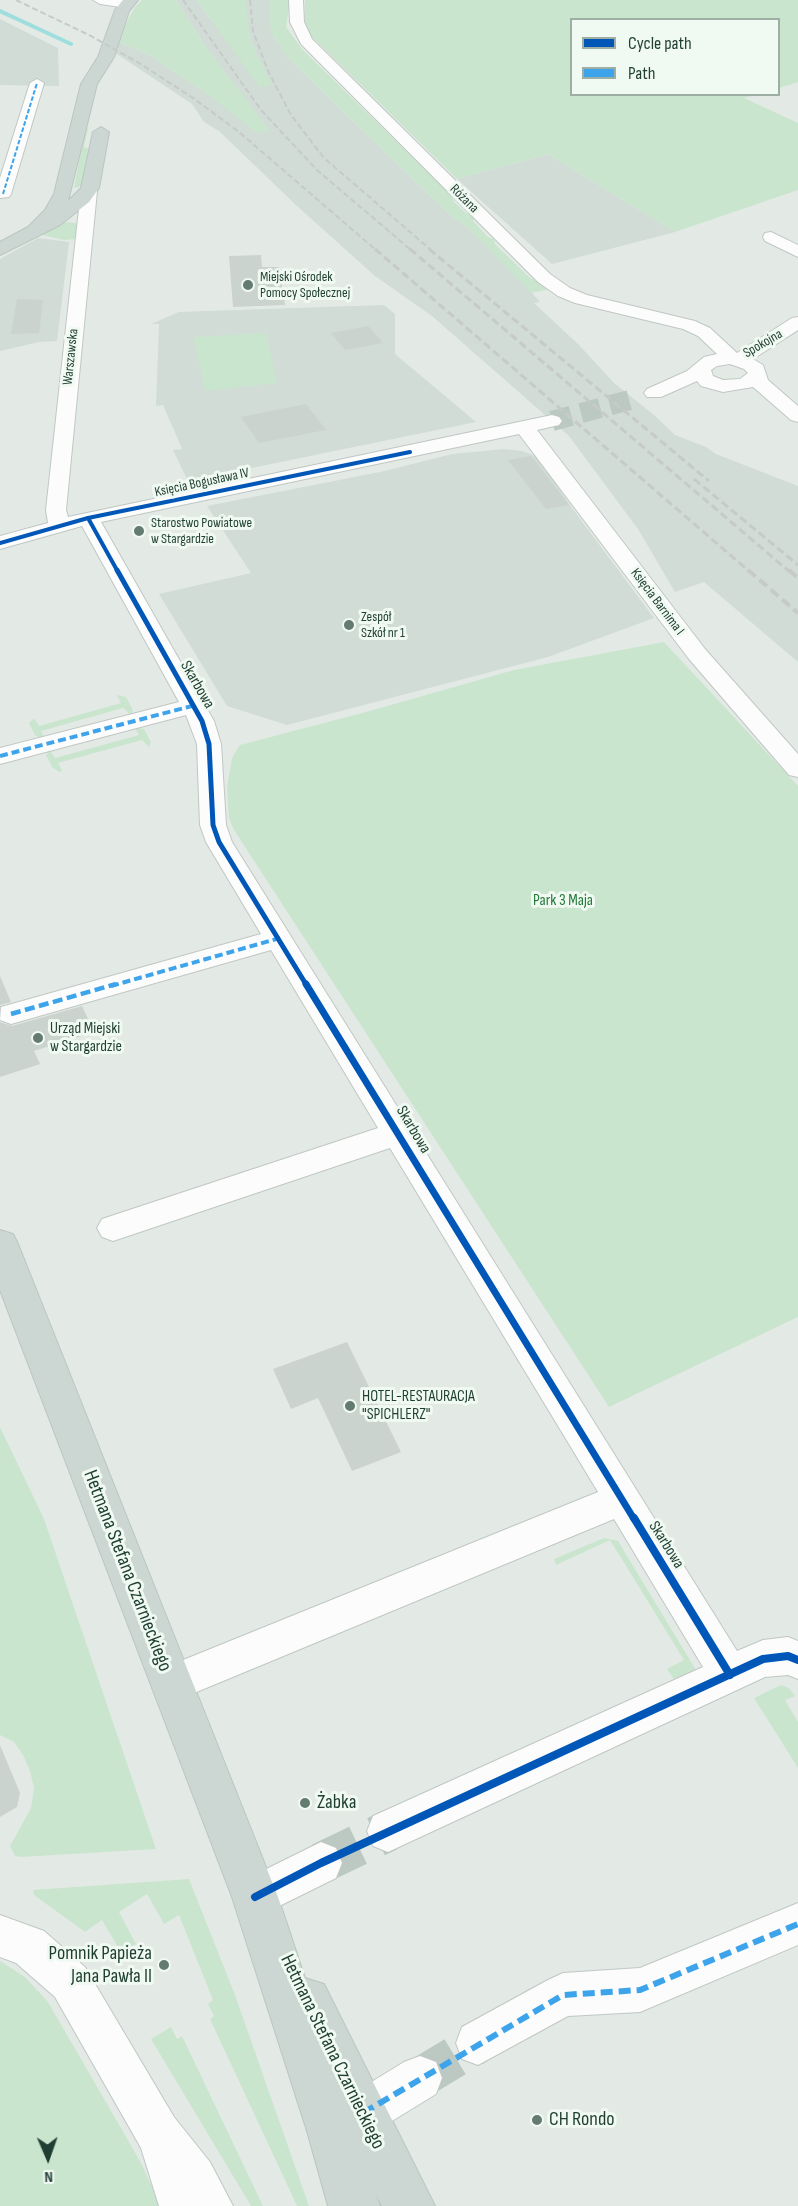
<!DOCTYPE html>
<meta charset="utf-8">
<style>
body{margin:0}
#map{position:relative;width:798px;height:2206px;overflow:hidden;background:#e3eae6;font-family:"Sofia Sans Condensed",sans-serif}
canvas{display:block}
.legend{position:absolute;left:570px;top:18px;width:210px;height:78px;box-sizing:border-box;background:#f1f9f3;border:2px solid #9dafa5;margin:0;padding:8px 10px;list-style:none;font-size:18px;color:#1e3f31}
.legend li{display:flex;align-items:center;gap:12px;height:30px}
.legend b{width:30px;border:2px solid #9dafa5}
.north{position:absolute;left:18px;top:2128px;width:60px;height:60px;-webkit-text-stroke:4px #f1f9f3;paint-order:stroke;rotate:178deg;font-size:16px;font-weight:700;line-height:24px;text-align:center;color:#1e3f31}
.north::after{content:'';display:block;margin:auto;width:21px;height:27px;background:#1e3f31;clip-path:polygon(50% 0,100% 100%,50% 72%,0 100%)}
</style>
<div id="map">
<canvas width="798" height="2206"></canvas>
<ul class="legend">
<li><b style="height:8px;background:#0057b8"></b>Cycle path</li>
<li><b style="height:8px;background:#3da4eb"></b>Path</li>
</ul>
<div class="north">N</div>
</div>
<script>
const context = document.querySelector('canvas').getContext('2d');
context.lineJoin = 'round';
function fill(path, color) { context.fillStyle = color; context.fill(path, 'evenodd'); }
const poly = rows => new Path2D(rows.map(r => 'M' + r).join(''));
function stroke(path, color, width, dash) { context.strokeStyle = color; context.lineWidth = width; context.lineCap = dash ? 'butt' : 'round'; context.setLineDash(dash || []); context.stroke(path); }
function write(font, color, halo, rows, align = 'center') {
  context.font = font + ' "Sofia Sans Condensed",sans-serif'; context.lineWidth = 6; context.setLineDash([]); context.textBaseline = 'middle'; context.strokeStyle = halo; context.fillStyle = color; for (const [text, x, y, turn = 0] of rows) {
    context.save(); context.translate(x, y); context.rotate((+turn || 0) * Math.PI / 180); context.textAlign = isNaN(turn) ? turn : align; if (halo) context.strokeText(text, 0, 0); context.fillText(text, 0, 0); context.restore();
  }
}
fill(poly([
 [176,0,197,0,208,16,271,85,250,40,246,8,246,0,269,0,273,36,287,57,448,213,467,227,514,272,540,302,534,303,579,345,614,383,654,415,675,435,706,447,716,454,798,486,798,662,704,582,675,592,638,529,569,436,432,316,375,276,297,206,219,131,204,122,192,104,114,52,119,49,116,46,119,45,118,42,148,54,203,91,269,131,206,48],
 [0,19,58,48,59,86,0,85],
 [548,154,675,232,552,264,457,179],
 [38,238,69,242,57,341,39,342,0,351,0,259],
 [384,305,395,314,395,354,476,422,188,481,173,450,182,449,177,437,163,405,156,406,159,324,151,324,179,312],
 [504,449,522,451,538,457,572,508,654,618,548,657,287,725,227,706,159,594,251,573,207,506,385,471,452,454]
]), '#d0dcd5');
fill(poly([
 [142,0,176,0,206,48,270,131,256,132,203,91,148,54,116,41,135,7],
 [197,0,246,0,250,40,272,85,259,87],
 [269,0,290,0,286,27,302,49,452,196,454,202,466,213,475,216,473,221,488,237,494,239,495,244,529,277,550,289,531,293,467,227,448,213,287,57,273,36,269,22],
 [305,0,798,0,798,82,779,88,778,20,572,20,572,94,756,95,744,98,798,123,798,190,675,232,548,154,457,179,305,30],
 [94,128,88,129,84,147,90,149,82,186,74,188,85,129],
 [64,222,76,223,79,226,77,239,64,240,38,234],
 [266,333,277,383,205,391,193,337],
 [664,642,798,786,798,1317,609,1407,234,830,229,818,227,787,232,758,240,745,366,712,514,670],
 [117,695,126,697,133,710,131,715,123,708,41,731,45,738,42,739,35,735,29,723,34,718,39,726,121,703],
 [134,727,144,729,151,742,149,747,142,740,58,763,62,771,59,772,52,767,46,755,50,750,55,758,139,735],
 [0,1427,44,1519,156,1849,21,1857,15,1856,10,1846,31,1808,34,1788,30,1771,23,1755,14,1742,0,1735],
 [604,1538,618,1541,699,1675,680,1682,673,1678,667,1669,684,1660,610,1540,556,1565,554,1559],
 [781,1685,789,1688,795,1696,785,1700,798,1722,798,1768,754,1698],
 [189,1879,235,1995,309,2206,297,2206,210,2019,214,2016,208,2004,213,2000,179,1915,164,1924,147,1894,119,1912,136,1944,121,1952,102,1920,85,1932,34,1895,33,1890],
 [0,1961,25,1977,48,2002,140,2161,161,2206,0,2206],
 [171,2027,177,2039,182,2036,263,2206,251,2206,151,2039]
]), '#cae5ce');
stroke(poly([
 [0,11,71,44]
]), '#9ededd', 4);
fill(poly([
 [261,255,262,267,279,267,285,305,233,307,229,256],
 [17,299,43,300,39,333,11,334],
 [368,326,383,343,345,350,331,333],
 [306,404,326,430,259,443,241,417],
 [531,456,543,471,569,505,546,509,508,460],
 [0,976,11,1002,0,1005],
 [82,1006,94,1032,34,1051,40,1064,0,1077,0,1022,12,1026],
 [347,1342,401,1452,352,1471,318,1398,291,1409,273,1369],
 [0,1745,20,1793,17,1807,0,1817]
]), '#cbd3cf');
stroke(poly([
 [552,421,633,399]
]), '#bcc8c2', 20, [20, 10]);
stroke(poly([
 [321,1863,388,1831],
 [420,2078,478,2043]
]), '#bcc8c2', 41, [41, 20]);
const minor = poly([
 [93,0,127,0,134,4,127,8,100,4,93,0],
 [289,0,303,0,304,22,312,39,550,274,570,288,587,295,695,321,710,328,737,353,792,318,798,317,798,330,753,359,763,365,768,380,798,406,798,422,791,420,753,387,723,392,701,386,697,381,661,397,647,397,644,393,647,389,687,371,704,357,717,354,698,336,683,329,575,303,558,296,538,282,301,44,290,22,289,0],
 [730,364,744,369,748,373,740,379,723,380,713,376,711,370,717,366,730,364],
 [37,79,44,83,11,194,9,197,0,198,0,178,30,83,37,79],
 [89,186,97,191,66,510,68,517,552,415,559,417,562,421,559,425,537,430,705,649,798,754,798,777,789,775,689,659,519,434,101,522,214,721,221,744,226,825,232,842,737,1651,763,1640,788,1637,798,1641,798,1679,788,1675,765,1677,388,1852,373,1846,367,1831,373,1816,703,1667,614,1519,170,1703,156,1697,151,1684,156,1671,598,1492,390,1148,113,1241,102,1237,97,1228,102,1219,378,1128,271,950,11,1024,0,1020,1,1007,261,934,206,842,200,825,197,744,186,715,0,764,0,748,179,702,82,526,0,549,0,536,48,523,46,510,81,191,89,186],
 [771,232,798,245,798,257,765,241,763,237,765,233,771,232],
 [321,1842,336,1848,342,1863,336,1878,255,1918,240,1912,234,1897,240,1882,321,1842],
 [798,1903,798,1945,640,2012,568,2016,478,2065,462,2059,456,2043,462,2027,548,1980,563,1973,640,1968,798,1903],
 [0,1915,44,1931,85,1967,174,2117,210,2162,233,2206,159,2206,141,2148,55,1997,16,1963,0,1957,0,1915],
 [420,2056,436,2062,442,2078,436,2094,379,2129,363,2136,347,2129,340,2113,347,2097,404,2062,420,2056]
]);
const major = poly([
 [123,0,138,0,129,11,114,57,97,84,68,201,81,188,93,132,101,127,109,132,99,188,89,202,60,225,0,255,0,242,28,227,45,210,54,194,81,84,98,57,115,10,123,0],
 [0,1230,13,1234,18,1244,278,1897,305,1978,324,1984,435,2206,382,2206,376,2195,380,2206,328,2206,307,2131,232,1897,0,1290,0,1230]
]);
stroke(minor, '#c0c7c3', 2);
stroke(major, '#bbc6c1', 2);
fill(minor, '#fbfcfb');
fill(major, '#ccd6d2');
stroke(poly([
 [16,0,91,36,139,63,193,98,239,132,376,250],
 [183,0,261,110,318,171,411,250],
 [250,0,253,31,268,71,291,115,324,158,431,250]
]), '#c6cbc9', 2, [6, 3]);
stroke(poly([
 [375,249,750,572],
 [410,249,790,572],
 [429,249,709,481],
 [694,479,798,565]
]), '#c6cbc9', 3, [8, 4]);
stroke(poly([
 [748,570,798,613],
 [789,570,798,578]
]), '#c6cbc9', 4, [10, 5]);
stroke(poly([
 [3,194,37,83]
]), '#3da4eb', 2, [4.5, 2]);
stroke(poly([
 [0,756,192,706],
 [111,986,280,938]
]), '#3da4eb', 4, [8, 4]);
stroke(poly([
 [11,1014,116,984]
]), '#3da4eb', 4.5, [10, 4.5]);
stroke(poly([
 [363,2113,563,1995,640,1990,798,1924]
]), '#3da4eb', 6, [12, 6]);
stroke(poly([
 [88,518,118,572],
 [0,543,88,518,410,452]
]), '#0057b8', 4);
stroke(poly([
 [117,570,202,721,209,744,213,825,219,842,307,986]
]), '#0057b8', 5);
stroke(poly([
 [306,984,634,1519]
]), '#0057b8', 7);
stroke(poly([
 [634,1518,730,1675],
 [255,1897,321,1863,763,1659,788,1656,798,1660]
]), '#0057b8', 8);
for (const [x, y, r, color] of [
 [248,285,6,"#637b70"],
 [139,531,6,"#637b70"],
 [349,625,6,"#637b70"],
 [38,1038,6,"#637b70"],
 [350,1406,6,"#637b70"],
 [305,1803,6,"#637b70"],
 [164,1965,6,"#637b70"],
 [537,2120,6,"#637b70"]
]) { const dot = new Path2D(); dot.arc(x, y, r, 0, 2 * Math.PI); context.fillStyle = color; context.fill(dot); stroke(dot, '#f1f9f3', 2); }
write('14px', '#1e3f31', '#f1f9f3', [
 ["Różana",464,199,45],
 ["Spokojna",763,344,-30],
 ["Warszawska",71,357,-84],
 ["Księcia Bogusława IV",202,483,-12],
 ["Księcia Barnima I",657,602,53]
]);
write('14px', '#1e3f31', '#f1f9f3', [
 ["Miejski Ośrodek",260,277],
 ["Pomocy Społecznej",260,293],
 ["Starostwo Powiatowe",151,523],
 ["w Stargardzie",151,539],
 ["Zespół",361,617],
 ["Szkół nr 1",361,633]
], 'left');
write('16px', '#1e3f31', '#f1f9f3', [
 ["Skarbowa",197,685,60],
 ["Skarbowa",413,1130,59],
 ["Skarbowa",666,1545,58]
]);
write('16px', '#237b38', '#f1f9f3', [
 ["Park 3 Maja",563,901]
]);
write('16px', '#1e3f31', '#f1f9f3', [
 ["Urząd Miejski",50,1029],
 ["w Stargardzie",50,1047],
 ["HOTEL-RESTAURACJA",362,1397],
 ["\"SPICHLERZ\"",362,1415]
], 'left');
write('20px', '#1e3f31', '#f1f9f3', [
 ["Hetmana Stefana Czarnieckiego",127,1571,69],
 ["Hetmana Stefana Czarnieckiego",332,2052,64]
]);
write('20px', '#1e3f31', '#f1f9f3', [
 ["Żabka",317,1803],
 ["Pomnik Papieża",152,1954,"right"],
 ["Jana Pawła II",152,1977,"right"],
 ["CH Rondo",549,2120]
], 'left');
</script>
